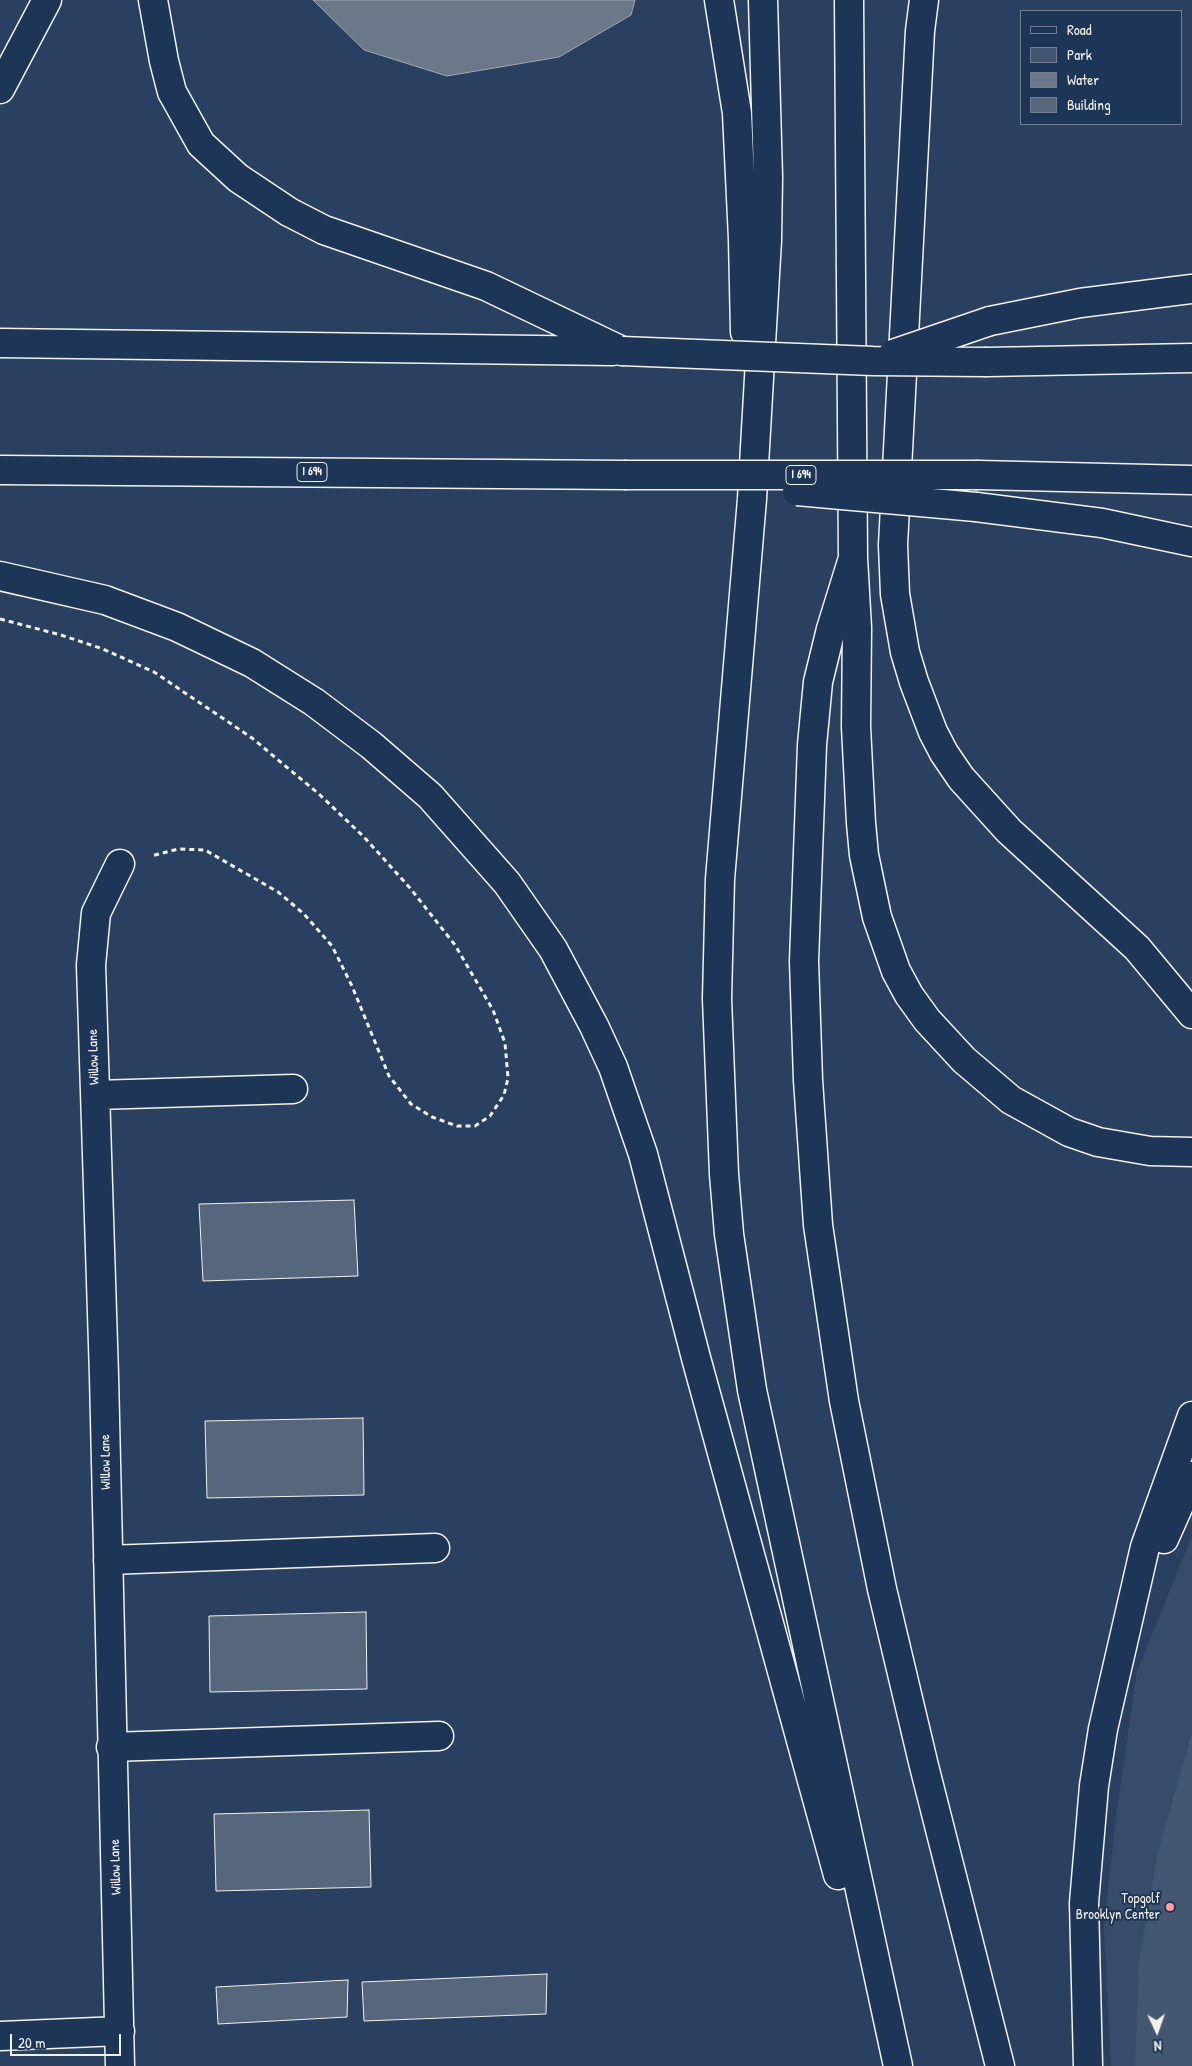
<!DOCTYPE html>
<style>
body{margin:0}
#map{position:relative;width:1192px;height:2066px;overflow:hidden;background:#2a4060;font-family:"Patrick Hand",sans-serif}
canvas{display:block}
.legend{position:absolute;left:1020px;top:10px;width:162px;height:115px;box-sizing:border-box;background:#1d3557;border:1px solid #738091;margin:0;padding:6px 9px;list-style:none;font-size:15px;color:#f4f1e8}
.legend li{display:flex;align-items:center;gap:10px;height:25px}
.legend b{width:25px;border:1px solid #738091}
.north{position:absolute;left:1132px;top:2006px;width:50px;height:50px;-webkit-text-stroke:4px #1d3557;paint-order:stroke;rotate:177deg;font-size:14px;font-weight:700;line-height:20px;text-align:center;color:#f4f1e8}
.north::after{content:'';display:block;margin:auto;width:18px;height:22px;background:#f4f1e8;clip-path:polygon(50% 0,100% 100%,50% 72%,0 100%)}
.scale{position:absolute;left:10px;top:2034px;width:111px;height:22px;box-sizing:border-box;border:2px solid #f4f1e8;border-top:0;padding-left:6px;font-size:15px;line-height:18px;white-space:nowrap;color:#f4f1e8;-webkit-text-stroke:4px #1d3557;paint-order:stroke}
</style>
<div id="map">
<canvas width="1192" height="2066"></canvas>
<ul class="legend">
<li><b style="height:6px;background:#1d3557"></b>Road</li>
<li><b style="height:14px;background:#445771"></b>Park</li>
<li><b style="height:14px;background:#6a788a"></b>Water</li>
<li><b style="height:14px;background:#56677d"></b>Building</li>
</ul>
<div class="north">N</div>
<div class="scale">20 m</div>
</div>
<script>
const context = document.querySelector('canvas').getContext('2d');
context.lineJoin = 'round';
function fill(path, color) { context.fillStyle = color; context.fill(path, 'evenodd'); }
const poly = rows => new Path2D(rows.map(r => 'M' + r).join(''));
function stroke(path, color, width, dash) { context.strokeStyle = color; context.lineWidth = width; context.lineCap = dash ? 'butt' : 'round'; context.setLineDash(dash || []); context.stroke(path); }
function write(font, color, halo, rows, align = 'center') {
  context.font = font + ' "Patrick Hand",sans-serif'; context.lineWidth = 4; context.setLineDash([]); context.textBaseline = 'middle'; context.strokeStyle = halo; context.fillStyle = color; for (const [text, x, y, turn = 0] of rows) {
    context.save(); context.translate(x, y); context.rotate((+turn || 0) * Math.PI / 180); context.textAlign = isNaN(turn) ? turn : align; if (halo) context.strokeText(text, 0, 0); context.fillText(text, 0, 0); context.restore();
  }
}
fill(poly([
 [1192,1536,1192,2066,1111,2066,1104,1927,1116,1817,1137,1672]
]), '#374c69');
fill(poly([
 [1192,1733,1192,2066,1135,2066,1139,1961,1158,1852]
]), '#445771');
const water = poly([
 [313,0,635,0,631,15,559,57,447,76,364,50,313,0]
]);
fill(water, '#6a788a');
stroke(water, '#a1a8b0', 1);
const building = poly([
 [354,1200,358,1276,203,1281,199,1204,354,1200],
 [363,1418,364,1495,207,1498,205,1421,363,1418],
 [366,1612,367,1689,210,1692,209,1616,366,1612],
 [369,1810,371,1887,216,1891,214,1814,369,1810],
 [547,1974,546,2014,364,2021,362,1982,547,1974],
 [348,1980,347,2017,218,2024,216,1987,348,1980]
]);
fill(building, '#56677d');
stroke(building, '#f4f1e8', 1);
const minor = poly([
 [120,864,96,913,91,965,104,1376,120,2066],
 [96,1095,293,1089],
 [108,1560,435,1548],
 [111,1747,439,1736],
 [0,2036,120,2031]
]);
const highway = poly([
 [153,0,164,61,172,92,201,144,238,178,289,212,324,230,486,286,622,351],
 [719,0,737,113,743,239,745,332],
 [763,0,768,177,767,240,752,499,720,879,717,999,724,1174,729,1234,752,1390,898,2066],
 [849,0,853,558,857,628,856,727,861,823,864,855,877,917,896,971,909,995,927,1020,964,1060,1011,1100,1069,1132,1098,1142,1150,1151,1192,1152],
 [924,0,920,31,893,545,895,594,905,652,914,682,933,732,944,753,961,778,1009,831,1137,948,1192,1014],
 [0,89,47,0],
 [990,321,1080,303,1192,289],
 [0,343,613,351],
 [987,362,1192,358],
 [0,470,624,475],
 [978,475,1192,480],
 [976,507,1102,523,1192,542],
 [853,558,831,629,818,682,812,745,804,961,808,1080,818,1225,844,1401,882,1589,924,1766,1000,2066],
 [0,576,105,600,177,627,252,663,314,702,371,745,430,796,507,883,553,949,594,1026,613,1067,643,1154,696,1358,838,1875],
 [1164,1539,1192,1476],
 [1088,2066,1084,1903,1094,1786,1103,1729,1145,1547,1192,1416]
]);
stroke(minor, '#f4f1e8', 31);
stroke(highway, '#f4f1e8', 31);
stroke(poly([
 [0,619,61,635,103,649,154,672,252,738,320,795,364,837,410,888,455,945,493,1010,505,1043,508,1078,504,1095,490,1116,475,1126,457,1126,432,1117,411,1104,389,1076,352,986,332,946,304,914,278,892,205,850,178,849,151,856]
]), '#f4f1e8', 3, [5, 4]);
stroke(minor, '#1d3557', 28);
stroke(highway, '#1d3557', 28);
const highwayBridge = poly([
 [622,351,873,361,987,362],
 [893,354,990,321],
 [624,475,978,475],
 [797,491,976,507]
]);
stroke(highwayBridge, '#f4f1e8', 31, []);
stroke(highwayBridge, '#1d3557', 28);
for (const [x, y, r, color] of [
 [1170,1907,5,"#ff9aa2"]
]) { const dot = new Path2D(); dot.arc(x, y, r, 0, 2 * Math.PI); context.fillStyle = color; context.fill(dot); stroke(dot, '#1d3557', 2); }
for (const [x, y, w] of [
 [312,472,30],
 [801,475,30]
]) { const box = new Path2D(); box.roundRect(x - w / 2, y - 9.5, w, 19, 4); context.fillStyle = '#1d3557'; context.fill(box); stroke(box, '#f4f1e8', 1); }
write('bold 12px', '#f4f1e8', null, [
 ["I 694",312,472],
 ["I 694",801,475]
]);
write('14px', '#f4f1e8', '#1d3557', [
 ["Willow Lane",94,1057,-92],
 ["Willow Lane",106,1462,-91],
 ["Willow Lane",116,1867,-92]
]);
write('14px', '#f4f1e8', '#1d3557', [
 ["Topgolf",1160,1899],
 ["Brooklyn Center",1160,1915]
], 'right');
</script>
